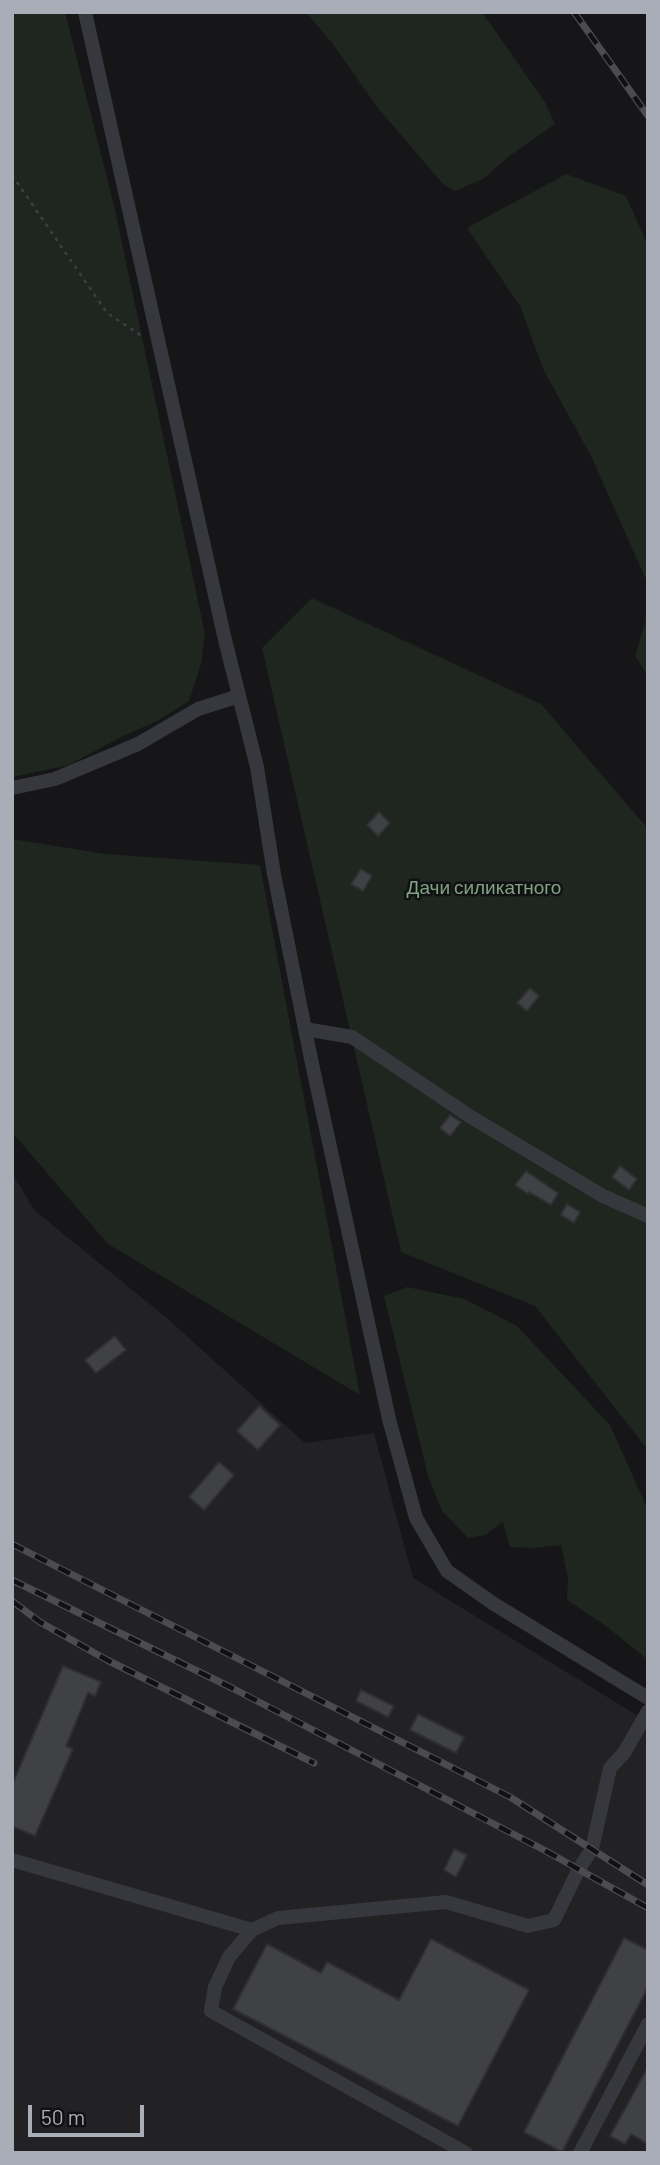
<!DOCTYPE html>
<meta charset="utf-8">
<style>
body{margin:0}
#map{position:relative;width:660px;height:2165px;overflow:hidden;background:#161618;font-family:Barlow,sans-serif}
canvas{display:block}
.frame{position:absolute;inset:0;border:14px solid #a8adb8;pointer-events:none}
.scale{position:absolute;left:28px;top:2105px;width:116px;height:32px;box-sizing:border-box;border:4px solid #a8adb8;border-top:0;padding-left:9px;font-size:21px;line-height:24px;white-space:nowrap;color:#a8adb8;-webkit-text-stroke:5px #111113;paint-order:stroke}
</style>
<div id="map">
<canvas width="660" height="2165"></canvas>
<div class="frame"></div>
<div class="scale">50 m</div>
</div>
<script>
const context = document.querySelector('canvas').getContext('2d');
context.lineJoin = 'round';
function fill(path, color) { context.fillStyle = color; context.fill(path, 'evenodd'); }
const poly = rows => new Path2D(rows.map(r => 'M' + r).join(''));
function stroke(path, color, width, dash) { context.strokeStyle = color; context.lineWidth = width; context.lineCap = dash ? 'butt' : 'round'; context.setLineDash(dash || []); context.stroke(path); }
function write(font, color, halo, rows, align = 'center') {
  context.font = font + ' Barlow,sans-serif'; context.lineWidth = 5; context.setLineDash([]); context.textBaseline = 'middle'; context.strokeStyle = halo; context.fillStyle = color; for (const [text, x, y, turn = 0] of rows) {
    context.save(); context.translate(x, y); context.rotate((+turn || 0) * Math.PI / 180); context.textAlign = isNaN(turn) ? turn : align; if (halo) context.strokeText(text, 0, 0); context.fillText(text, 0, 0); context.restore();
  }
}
fill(poly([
 [12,1172,34,1210,168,1319,305,1443,374,1433,413,1578,648,1722,648,2153,12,2153]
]), '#222225');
fill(poly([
 [12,12,65,12,115,210,205,634,201,664,189,701,159,720,121,737,69,765,12,777],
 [306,12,482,12,545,102,555,124,508,157,483,179,455,191,443,184,378,108,332,43],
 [566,174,626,196,648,246,648,676,635,656,645,623,648,584,591,456,544,371,520,306,467,228],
 [312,598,541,704,648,829,648,1450,535,1306,401,1252,262,648],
 [12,839,105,854,260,865,360,1395,108,1244,12,1132],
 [407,1287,464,1299,517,1326,610,1425,648,1510,648,1660,606,1626,567,1600,568,1578,561,1545,533,1548,510,1547,503,1522,485,1535,468,1538,442,1511,428,1476,384,1296]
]), '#1e261f');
const building = poly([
 [379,812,390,823,378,836,367,825,379,812],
 [361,869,372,876,363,891,351,884,361,869],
 [530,988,539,996,527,1011,517,1003,530,988],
 [450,1115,461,1122,450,1136,440,1128,450,1115],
 [620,1166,637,1179,629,1190,612,1177,620,1166],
 [526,1171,558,1193,551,1205,529,1192,528,1194,515,1185,526,1171],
 [567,1204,580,1212,574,1223,561,1215,567,1204],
 [115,1336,126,1350,96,1373,85,1360,115,1336],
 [259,1406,280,1425,258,1450,237,1431,259,1406],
 [219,1462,234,1475,204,1510,189,1497,219,1462],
 [63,1666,101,1682,95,1696,88,1693,66,1746,73,1749,35,1836,12,1826,12,1785,63,1666],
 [361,1690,394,1706,388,1717,356,1701,361,1690],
 [418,1714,464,1737,456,1753,410,1730,418,1714],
 [454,1849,467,1855,456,1877,444,1870,454,1849],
 [624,1938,648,1950,648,1987,562,2152,524,2132,624,1938],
 [431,1939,529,1990,458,2126,233,2009,267,1944,321,1973,327,1962,399,2000,431,1939],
 [648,2067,648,2144,631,2134,625,2144,610,2136,648,2067]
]);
fill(building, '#404145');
stroke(building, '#303034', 2);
stroke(poly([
 [12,175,107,313,142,336]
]), '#3d3f44', 2.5, [3.5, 5]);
stroke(poly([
 [85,12,225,640,257,767,274,874,311,1059,389,1419,416,1518,447,1571,494,1604,648,1698],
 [12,788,55,779,138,744,198,709,239,696],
 [305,1029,352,1037,471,1117,603,1196,648,1216],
 [12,1860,252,1930],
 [466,2153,211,2011,215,1987,229,1957,252,1930,278,1918,446,1902,528,1926,554,1920,579,1869,592,1849,610,1768,624,1753,648,1711],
 [580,2153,648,2024]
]), '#37383d', 14);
const rail = poly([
 [574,12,648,116],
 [12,1544,510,1797,648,1885],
 [12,1580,234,1689,544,1850,648,1908],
 [12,1601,40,1622,107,1660,314,1763]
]);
stroke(rail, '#4a4c52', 7);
stroke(rail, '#111113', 4.5, [13]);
write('19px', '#7fa381', '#111113', [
 ["Дачи силикатного",484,888]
]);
</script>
